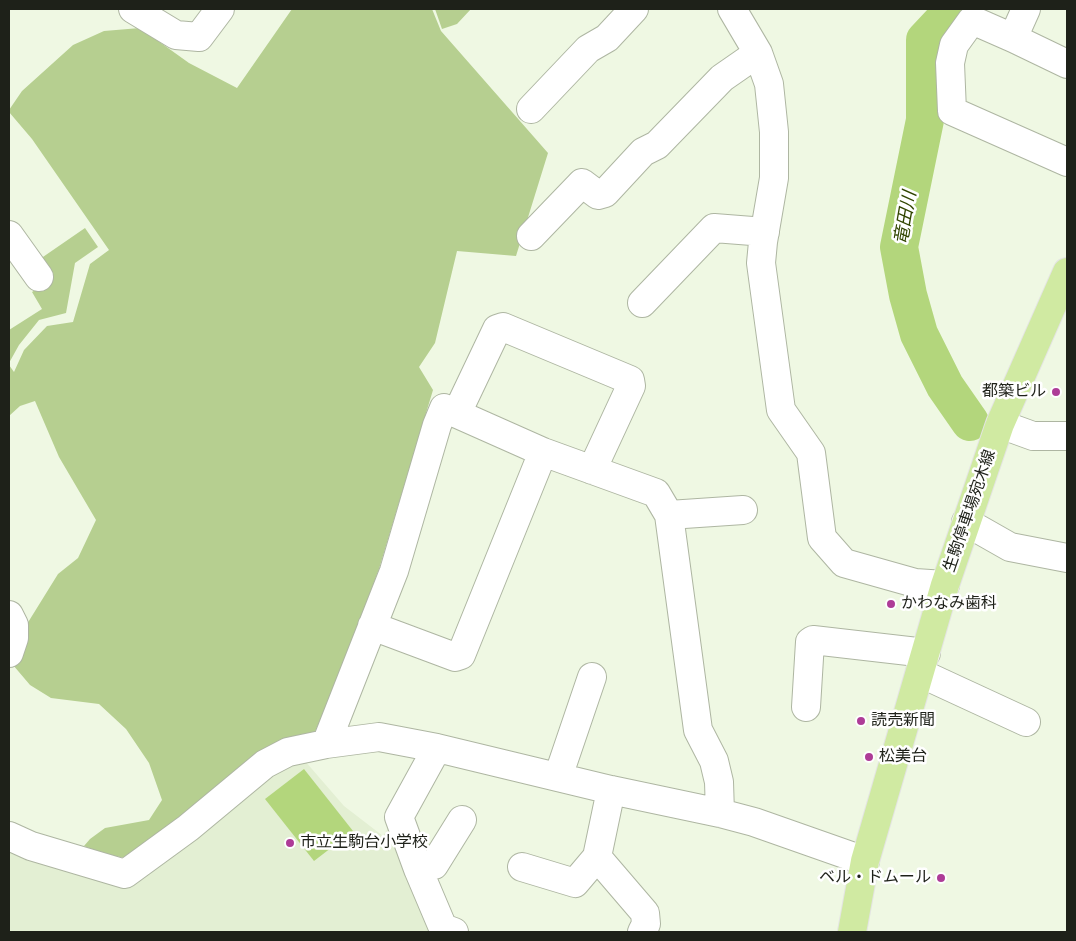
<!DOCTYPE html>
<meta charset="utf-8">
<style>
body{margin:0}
#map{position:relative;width:1076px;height:941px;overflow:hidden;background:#eff8e3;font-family:Arial,sans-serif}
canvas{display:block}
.frame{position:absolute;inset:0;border:10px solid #1e2119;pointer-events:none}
</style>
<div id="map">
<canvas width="1076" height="941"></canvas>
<div class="frame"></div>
</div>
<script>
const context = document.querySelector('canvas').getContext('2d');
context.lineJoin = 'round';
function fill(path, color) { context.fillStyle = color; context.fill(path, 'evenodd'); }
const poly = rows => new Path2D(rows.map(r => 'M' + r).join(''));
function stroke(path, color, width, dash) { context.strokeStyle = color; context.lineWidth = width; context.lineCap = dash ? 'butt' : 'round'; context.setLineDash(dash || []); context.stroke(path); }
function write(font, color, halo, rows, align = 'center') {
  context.font = font + ' Arial,"Noto Sans JP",sans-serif'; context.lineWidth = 5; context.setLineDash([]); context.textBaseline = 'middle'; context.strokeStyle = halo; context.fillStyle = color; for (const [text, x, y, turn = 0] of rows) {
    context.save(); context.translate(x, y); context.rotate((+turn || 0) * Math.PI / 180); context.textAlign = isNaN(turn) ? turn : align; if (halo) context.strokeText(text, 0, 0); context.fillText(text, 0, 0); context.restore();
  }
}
fill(poly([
 [305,761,344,806,383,836,392,822,434,932,9,932,9,851,117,880,280,768]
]), '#e3efd3');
fill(poly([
 [292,9,432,9,441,31,548,153,516,256,457,251,435,343,419,367,433,390,379,569,329,701,312,738,126,858,103,854,84,846,90,839,105,828,149,820,162,800,149,763,126,729,99,704,51,698,30,685,13,665,27,624,58,574,78,558,96,520,59,457,35,401,20,406,9,416,9,365,14,372,24,350,47,326,73,322,90,264,109,250,32,139,9,112,9,110,22,91,73,45,104,31,140,28,189,63,237,88],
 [435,9,471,9,457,24,442,29],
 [85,228,98,247,75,263,66,313,39,320,19,345,9,363,9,330,42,309,32,292,53,278,40,259]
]), '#b6cf90');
fill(poly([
 [304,769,353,831,314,861,265,799]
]), '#b3d67c');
stroke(poly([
 [954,9,925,40,925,120,899,247,908,295,919,334,945,386,970,422]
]), '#b3d67c', 38);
const minor = poly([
 [133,9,176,35,199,37,220,9],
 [732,9,758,53,769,84,774,132,774,178,763,242,761,263,781,410,811,453,822,538,844,563,915,583,945,585],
 [1013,38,1026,9],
 [1067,64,1013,38,972,20,954,45,950,63,952,111,1067,162],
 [531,109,588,49,607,38,634,9],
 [9,235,39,277],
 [531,236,582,183,598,195,605,193,643,152,657,145,722,78,758,53],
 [642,303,714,228,765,232],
 [457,413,497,329,503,327,630,380,631,386,592,470],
 [1000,424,1033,436,1067,436],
 [669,515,743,510],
 [966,522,1010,547,1067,558],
 [9,615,14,625,14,638,9,653],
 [372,626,455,657,461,655,543,452],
 [920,673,1026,722],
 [806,707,810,642,813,640,926,653],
 [326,744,394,571,437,425,444,408,543,452,656,493,669,515,698,730,714,761,719,782,720,813],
 [437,748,399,817,418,869,443,928,454,932],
 [558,777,592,677],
 [611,790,597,857,645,913,646,924,642,932],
 [9,836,31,846,125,874,188,828,265,764,288,752,326,744,379,737,437,748,611,790,720,813,754,822,865,861],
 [522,867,575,883,597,857],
 [418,869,434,865,462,820]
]);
const major = poly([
 [852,932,865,861,945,585,1000,424,1067,272]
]);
stroke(minor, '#aeb6a2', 30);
stroke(major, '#e4e4e3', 30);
stroke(minor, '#fff', 28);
stroke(major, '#d0eaa2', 28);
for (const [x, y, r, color] of [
 [1056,392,5,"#ae3c97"],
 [891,604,5,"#ae3c97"],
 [861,721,5,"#ae3c97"],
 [869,757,5,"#ae3c97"],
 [290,843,5,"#ae3c97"],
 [941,878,5,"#ae3c97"]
]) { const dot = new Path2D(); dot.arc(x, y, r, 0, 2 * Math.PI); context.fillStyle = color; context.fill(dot); stroke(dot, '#fff', 2); }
write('16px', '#1e2119', '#fff', [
 ["都築ビル",1046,392,"right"],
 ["かわなみ歯科",901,604],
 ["読売新聞",871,721],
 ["松美台",879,757],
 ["市立生駒台小学校",300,843],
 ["ベル・ドムール",931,878,"right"]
], 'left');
write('16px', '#1e2119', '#fff', [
 ["生駒停車場宛木線",970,511,-71]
]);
write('italic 18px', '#314501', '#fff', [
 ["竜田川",906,218,-80]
]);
</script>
